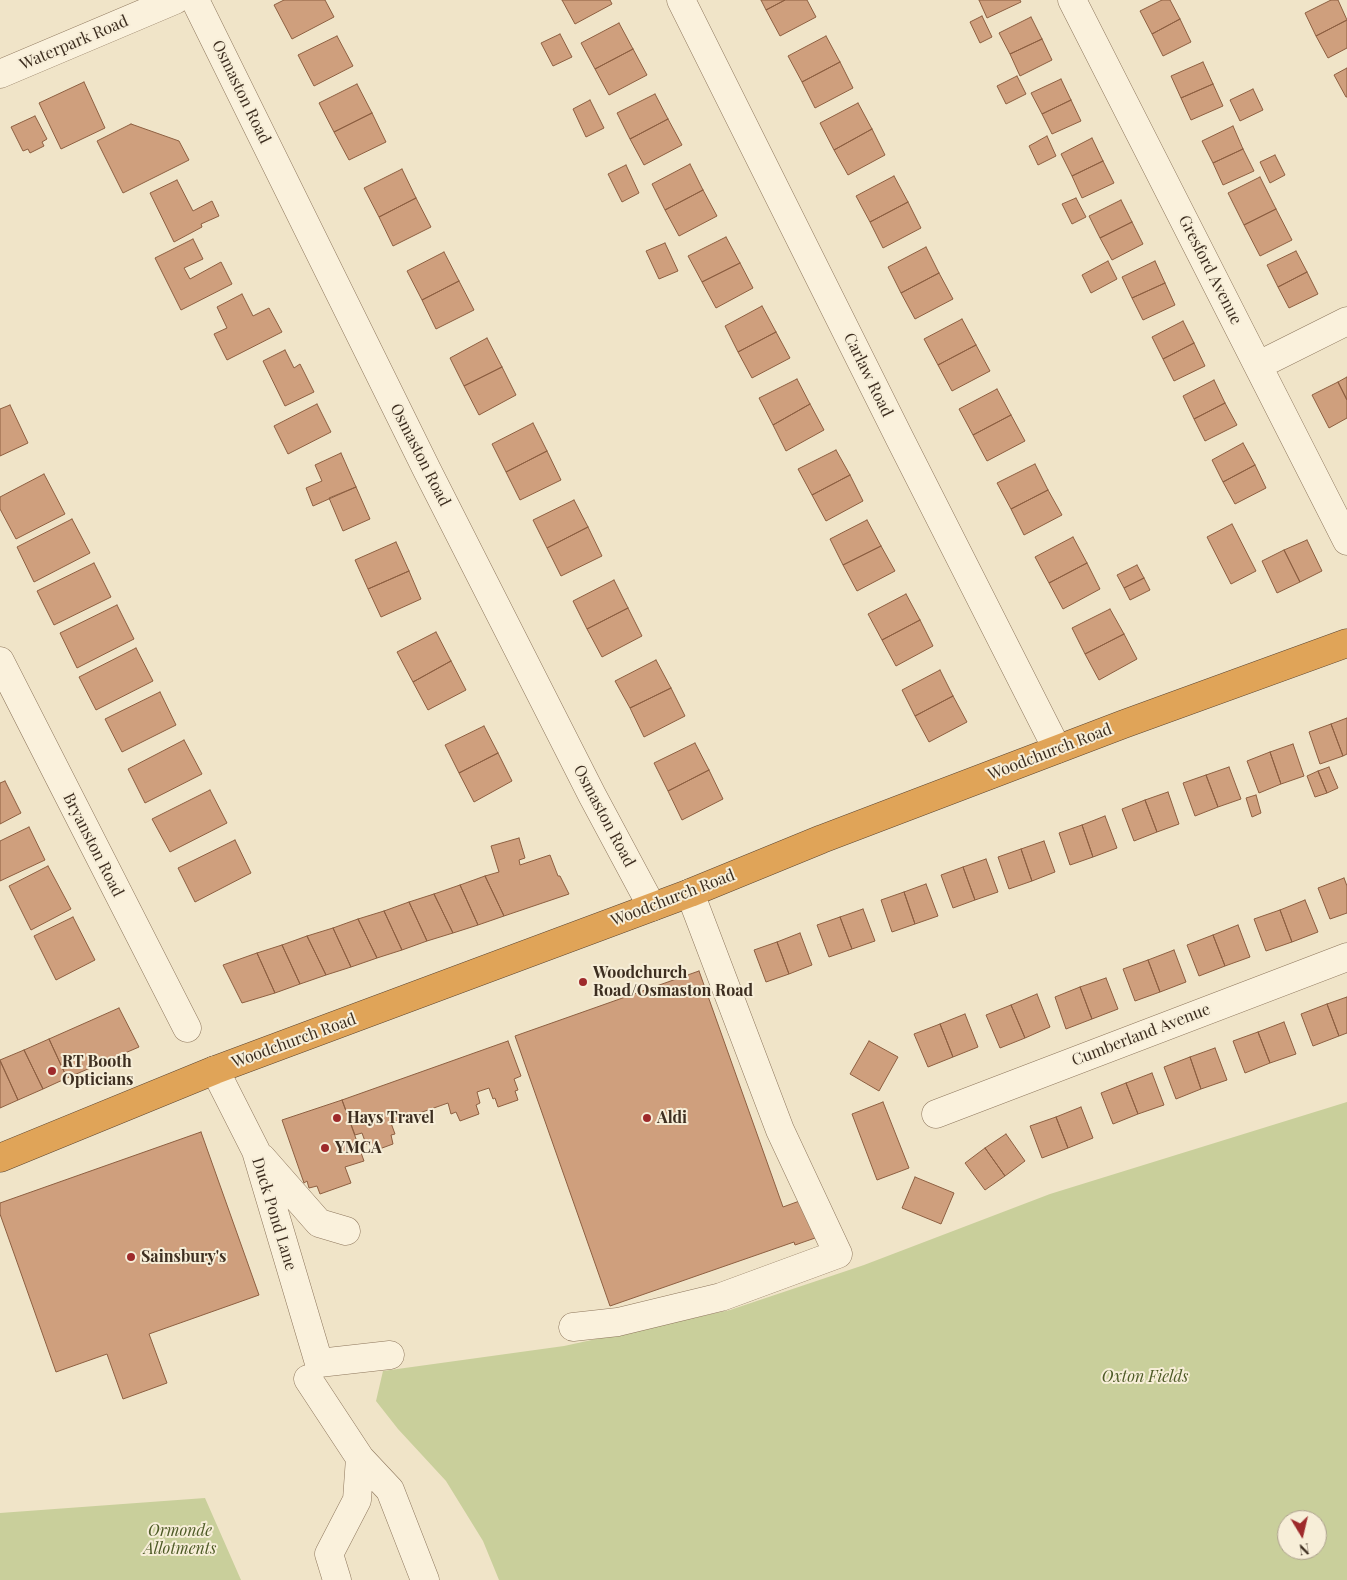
<!DOCTYPE html>
<style>
body{margin:0}
#map{position:relative;width:1347px;height:1580px;overflow:hidden;background:#f0e4c8;font-family:"Playfair Display",serif}
canvas{display:block}
.north{position:absolute;left:1277px;top:1510px;width:50px;height:50px;box-sizing:border-box;background:#f7eed8;border:1px solid #ada18e;border-radius:50%;rotate:171deg;font-size:14px;font-weight:700;line-height:20px;text-align:center;color:#3d2e20}
.north::after{content:'';display:block;margin:auto;width:18px;height:22px;background:#9e2a2b;clip-path:polygon(50% 0,100% 100%,50% 72%,0 100%)}
</style>
<div id="map">
<canvas width="1347" height="1580"></canvas>
<div class="north">N</div>
</div>
<script>
const context = document.querySelector('canvas').getContext('2d');
context.lineJoin = 'round';
function fill(path, color) { context.fillStyle = color; context.fill(path, 'evenodd'); }
const poly = rows => new Path2D(rows.map(r => 'M' + r).join(''));
function stroke(path, color, width, dash) { context.strokeStyle = color; context.lineWidth = width; context.lineCap = dash ? 'butt' : 'round'; context.setLineDash(dash || []); context.stroke(path); }
function write(font, color, halo, rows, align = 'center') {
  context.font = font + ' "Playfair Display",serif'; context.lineWidth = 4; context.setLineDash([]); context.textBaseline = 'middle'; context.strokeStyle = halo; context.fillStyle = color; for (const [text, x, y, turn = 0] of rows) {
    context.save(); context.translate(x, y); context.rotate((+turn || 0) * Math.PI / 180); context.textAlign = isNaN(turn) ? turn : align; if (halo) context.strokeText(text, 0, 0); context.fillText(text, 0, 0); context.restore();
  }
}
fill(poly([
 [1347,1102,1347,1580,499,1580,483,1541,446,1481,398,1429,376,1401,383,1371,564,1346,730,1310,864,1265,1050,1194],
 [1287,1520,1317,1520,1317,1550,1287,1550],
 [205,1498,241,1580,0,1580,0,1513]
]), '#c9cf9b');
const building = poly([
 [284,0,325,0,334,17,292,39,274,5,284,0],
 [562,0,610,0,612,4,575,24,562,0],
 [761,0,785,0,766,10,761,0],
 [785,0,807,0,816,17,780,36,766,10,785,0],
 [979,0,1020,0,1021,2,987,18,979,0],
 [1162,0,1170,0,1180,19,1152,34,1140,11,1162,0],
 [1331,0,1338,0,1347,20,1316,36,1305,13,1331,0],
 [982,16,992,37,980,43,970,22,982,16],
 [1031,17,1042,39,1010,54,999,33,1031,17],
 [1180,19,1191,42,1163,56,1152,34,1180,19],
 [1347,20,1347,48,1328,58,1316,36,1347,20],
 [619,23,633,49,595,69,581,43,619,23],
 [560,34,572,57,553,66,541,43,560,34],
 [337,36,353,66,314,86,298,55,337,36],
 [826,36,840,62,802,82,788,56,826,36],
 [1042,39,1052,60,1020,76,1010,54,1042,39],
 [633,49,647,75,609,95,595,69,633,49],
 [840,62,853,88,815,108,802,82,840,62],
 [1203,62,1213,84,1181,98,1171,76,1203,62],
 [1347,68,1347,97,1346,97,1334,75,1347,68],
 [1017,76,1026,94,1006,104,997,86,1017,76],
 [1061,79,1071,100,1042,114,1031,93,1061,79],
 [84,82,105,128,61,149,39,103,84,82],
 [357,84,372,113,334,132,319,103,357,84],
 [1213,84,1223,106,1191,120,1181,98,1213,84],
 [1253,89,1263,110,1240,121,1230,100,1253,89],
 [655,94,668,119,630,139,617,113,655,94],
 [590,100,604,128,586,137,573,109,590,100],
 [1071,100,1081,121,1052,134,1042,114,1071,100],
 [858,103,872,129,834,150,820,123,858,103],
 [372,113,386,142,349,160,334,132,372,113],
 [35,116,47,139,42,142,44,146,30,153,28,149,23,151,11,127,35,116],
 [668,119,682,145,644,165,630,139,668,119],
 [131,124,179,141,189,160,123,193,97,141,131,124],
 [1233,126,1243,149,1213,163,1202,141,1233,126],
 [872,129,885,155,848,175,834,150,872,129],
 [1047,136,1056,156,1038,165,1029,146,1047,136],
 [1092,138,1103,161,1072,176,1061,154,1092,138],
 [1243,149,1254,171,1223,185,1213,163,1243,149],
 [1275,155,1285,175,1270,183,1260,162,1275,155],
 [1103,161,1114,183,1082,198,1072,176,1103,161],
 [690,164,703,190,665,210,652,184,690,164],
 [626,165,639,193,622,202,608,174,626,165],
 [402,169,416,198,379,217,364,188,402,169],
 [894,176,908,202,870,222,856,196,894,176],
 [1260,177,1276,209,1244,225,1228,193,1260,177],
 [177,180,193,211,212,201,219,216,201,224,202,227,174,242,150,193,177,180],
 [703,190,717,216,679,236,665,210,703,190],
 [416,198,431,227,393,246,379,217,416,198],
 [1076,198,1086,217,1072,224,1062,204,1076,198],
 [1121,200,1132,222,1100,238,1089,216,1121,200],
 [908,202,921,228,883,248,870,222,908,202],
 [1276,209,1292,240,1260,256,1244,225,1276,209],
 [1132,222,1143,244,1112,260,1100,238,1132,222],
 [726,237,740,263,702,282,688,256,726,237],
 [193,239,203,259,184,268,190,279,221,262,232,284,181,310,155,258,193,239],
 [665,243,678,271,659,279,646,251,665,243],
 [926,247,939,273,901,293,888,267,926,247],
 [1296,251,1307,272,1278,287,1267,265,1296,251],
 [444,252,459,281,422,300,407,271,444,252],
 [1108,261,1117,279,1091,293,1082,275,1108,261],
 [1155,261,1165,283,1132,298,1122,277,1155,261],
 [740,263,753,288,716,308,702,282,740,263],
 [1307,272,1318,294,1289,308,1278,287,1307,272],
 [939,273,953,299,915,319,901,293,939,273],
 [459,281,474,310,436,329,422,300,459,281],
 [1165,283,1175,305,1143,320,1132,298,1165,283],
 [242,294,253,316,269,308,282,332,227,360,214,334,227,328,217,307,242,294],
 [762,306,776,332,738,352,725,326,762,306],
 [962,319,976,345,938,365,924,339,962,319],
 [1183,321,1194,343,1163,359,1152,337,1183,321],
 [776,332,790,358,752,378,738,352,776,332],
 [487,338,502,367,464,386,450,358,487,338],
 [1194,343,1205,366,1174,381,1163,359,1194,343],
 [976,345,990,371,952,391,938,365,976,345],
 [285,350,294,368,300,364,314,392,285,406,263,361,285,350],
 [502,367,516,395,479,415,464,386,502,367],
 [1347,377,1347,400,1338,382,1347,377],
 [797,379,810,404,773,425,759,398,797,379],
 [1214,380,1225,403,1194,419,1183,396,1214,380],
 [1338,382,1347,400,1347,418,1329,428,1312,395,1338,382],
 [997,389,1011,415,973,435,959,409,997,389],
 [1225,403,1237,425,1205,441,1194,419,1225,403],
 [317,404,331,432,288,454,274,426,317,404],
 [810,404,824,430,786,451,773,425,810,404],
 [10,405,28,443,0,456,0,409,10,405],
 [1011,415,1025,441,987,461,973,435,1011,415],
 [533,423,547,451,506,472,492,444,533,423],
 [1243,443,1255,465,1223,482,1212,460,1243,443],
 [836,450,850,475,812,495,798,469,836,450],
 [547,451,561,480,520,500,506,472,547,451],
 [341,453,356,487,313,506,306,488,322,481,315,465,341,453],
 [1035,464,1048,490,1011,509,997,483,1035,464],
 [1255,465,1266,488,1235,504,1223,482,1255,465],
 [44,474,65,514,16,539,0,509,0,497,44,474],
 [850,475,863,501,826,521,812,495,850,475],
 [356,487,370,519,343,531,329,498,356,487],
 [1048,490,1062,515,1024,535,1011,509,1048,490],
 [574,500,588,527,547,548,533,520,574,500],
 [72,519,90,553,34,582,17,547,72,519],
 [867,520,881,546,843,565,830,539,867,520],
 [1232,524,1256,571,1231,584,1207,537,1232,524],
 [588,527,602,556,561,576,547,548,588,527],
 [1073,537,1087,563,1049,583,1035,557,1073,537],
 [1307,540,1322,571,1300,582,1284,550,1307,540],
 [396,542,409,571,368,589,355,560,396,542],
 [881,546,895,571,857,591,843,565,881,546],
 [1284,550,1300,582,1277,593,1262,561,1284,550],
 [94,563,111,597,54,625,37,591,94,563],
 [1087,563,1100,589,1063,609,1049,583,1087,563],
 [1137,565,1144,578,1124,588,1117,575,1137,565],
 [409,571,421,599,381,617,368,589,409,571],
 [1144,578,1150,590,1130,600,1124,588,1144,578],
 [614,580,628,608,587,629,573,601,614,580],
 [906,594,920,620,882,640,868,614,906,594],
 [117,605,134,639,77,668,60,633,117,605],
 [628,608,642,636,602,657,587,629,628,608],
 [1110,609,1124,634,1085,654,1072,628,1110,609],
 [920,620,933,646,896,666,882,640,920,620],
 [436,632,451,661,413,682,397,652,436,632],
 [1124,634,1137,659,1099,680,1085,654,1124,634],
 [136,648,153,681,96,710,79,677,136,648],
 [656,660,671,688,630,708,615,681,656,660],
 [451,661,466,690,428,710,413,682,451,661],
 [940,670,953,696,915,716,902,690,940,670],
 [671,688,685,716,644,737,630,708,671,688],
 [160,692,176,725,122,752,105,719,160,692],
 [953,696,967,722,929,742,915,716,953,696],
 [1347,718,1347,754,1343,756,1331,724,1347,718],
 [1331,724,1343,756,1320,764,1309,732,1331,724],
 [484,726,498,753,459,773,445,745,484,726],
 [184,740,202,774,145,803,128,769,184,740],
 [695,743,709,770,668,791,654,763,695,743],
 [1293,744,1304,776,1281,784,1270,752,1293,744],
 [1270,752,1281,784,1259,793,1247,761,1270,752],
 [498,753,512,781,474,802,459,773,498,753],
 [1229,767,1241,799,1218,807,1206,775,1229,767],
 [1329,767,1338,788,1327,793,1318,771,1329,767],
 [709,770,723,799,682,820,668,791,709,770],
 [1318,771,1327,793,1315,797,1307,776,1318,771],
 [1206,775,1218,807,1195,816,1183,783,1206,775],
 [5,781,21,813,0,824,0,783,5,781],
 [210,790,227,823,170,852,152,819,210,790],
 [1168,792,1179,824,1157,832,1145,800,1168,792],
 [1256,795,1261,813,1252,817,1246,798,1256,795],
 [1145,800,1157,832,1134,841,1122,809,1145,800],
 [1105,816,1117,848,1093,857,1082,825,1105,816],
 [1082,825,1093,857,1070,865,1059,833,1082,825],
 [29,827,45,860,0,881,0,841,29,827],
 [519,838,525,858,519,860,520,865,550,855,558,876,560,876,569,894,504,916,485,876,499,872,491,846,519,838],
 [235,840,251,873,195,902,178,868,235,840],
 [1044,841,1055,872,1032,881,1021,849,1044,841],
 [1021,849,1032,881,1009,889,998,857,1021,849],
 [986,859,998,892,975,900,963,867,986,859],
 [48,866,71,909,31,930,9,886,48,866],
 [963,867,975,900,953,908,941,875,963,867],
 [485,876,504,916,478,925,460,885,485,876],
 [1344,878,1347,886,1347,913,1330,919,1318,888,1344,878],
 [926,884,938,916,915,924,904,892,926,884],
 [460,885,478,925,453,933,434,894,460,885],
 [904,892,915,924,892,932,881,900,904,892],
 [434,894,453,933,427,941,409,902,434,894],
 [1305,900,1318,932,1292,942,1280,910,1305,900],
 [409,902,427,941,402,950,384,911,409,902],
 [863,909,875,941,852,949,840,917,863,909],
 [1280,910,1292,942,1266,951,1254,919,1280,910],
 [384,911,402,950,377,958,358,919,384,911],
 [73,917,95,960,56,980,34,936,73,917],
 [840,917,852,949,829,957,817,925,840,917],
 [358,919,377,958,351,967,333,928,358,919],
 [1238,925,1250,957,1225,966,1213,935,1238,925],
 [333,928,351,967,326,975,307,936,333,928],
 [800,933,812,965,789,974,777,942,800,933],
 [1213,935,1225,966,1199,976,1187,945,1213,935],
 [307,936,326,975,300,984,282,945,307,936],
 [777,942,789,974,766,982,754,950,777,942],
 [282,945,300,984,275,993,257,953,282,945],
 [1174,950,1186,982,1160,992,1148,960,1174,950],
 [257,953,275,993,242,1003,223,965,257,953],
 [1148,960,1160,992,1135,1001,1123,969,1148,960],
 [699,971,783,1207,805,1199,818,1237,795,1245,794,1242,610,1306,515,1036,699,971],
 [1106,978,1118,1009,1092,1019,1080,987,1106,978],
 [1080,987,1092,1019,1066,1029,1055,997,1080,987],
 [1037,994,1050,1027,1025,1038,1011,1005,1037,994],
 [1347,997,1347,1033,1339,1036,1327,1004,1347,997],
 [1327,1004,1339,1036,1313,1046,1301,1014,1327,1004],
 [1011,1005,1025,1038,1000,1048,986,1015,1011,1005],
 [119,1008,139,1047,67,1078,49,1039,119,1008],
 [965,1014,978,1047,953,1057,940,1024,965,1014],
 [1284,1022,1296,1054,1270,1063,1258,1032,1284,1022],
 [940,1024,953,1057,928,1067,914,1034,940,1024],
 [1258,1032,1270,1063,1245,1073,1233,1041,1258,1032],
 [49,1039,67,1078,43,1089,24,1050,49,1039],
 [508,1041,521,1076,514,1079,518,1090,515,1091,518,1100,498,1107,495,1098,493,1099,489,1088,477,1092,480,1103,476,1105,479,1114,460,1121,456,1112,451,1114,448,1103,391,1123,395,1134,391,1135,393,1144,374,1151,371,1143,366,1144,362,1133,355,1135,342,1100,508,1041],
 [869,1041,898,1057,879,1091,850,1074,869,1041],
 [1215,1048,1227,1080,1201,1089,1190,1057,1215,1048],
 [24,1050,43,1089,18,1100,0,1060,24,1050],
 [1190,1057,1201,1089,1176,1099,1164,1067,1190,1057],
 [0,1061,18,1100,0,1108,0,1061],
 [1152,1073,1164,1105,1138,1114,1126,1083,1152,1073],
 [1126,1083,1138,1114,1113,1124,1101,1093,1126,1083],
 [342,1100,364,1161,345,1167,351,1183,320,1194,317,1186,309,1188,307,1181,304,1183,282,1120,342,1100],
 [883,1102,909,1168,877,1180,852,1114,883,1102],
 [1081,1107,1093,1138,1068,1148,1056,1117,1081,1107],
 [1056,1117,1068,1148,1042,1158,1030,1126,1056,1117],
 [201,1132,259,1295,149,1334,167,1383,123,1399,107,1354,56,1372,0,1214,0,1203,201,1132],
 [1006,1134,1025,1161,1005,1176,985,1148,1006,1134],
 [985,1148,1005,1176,985,1190,965,1163,985,1148],
 [915,1177,954,1193,941,1224,902,1208,915,1177]
]);
fill(building, '#cf9f7d');
stroke(building, '#8d5f41', 1);
const minor = poly([
 [195,0,427,470,592,795,652,907],
 [681,0,900,439,1057,749],
 [1072,0,1347,541],
 [0,74,175,0],
 [1259,365,1347,321],
 [0,661,187,1028],
 [215,1070,256,1151,319,1363,390,1355],
 [936,1114,1347,957],
 [262,1158,319,1223,346,1231],
 [573,1327,618,1322,721,1297,838,1254,780,1130,690,893],
 [308,1379,360,1458,390,1490,425,1580],
 [337,1580,329,1554,357,1500,360,1458]
]);
const highway = poly([
 [0,1158,215,1070,690,893,822,839,1124,724,1347,643]
]);
stroke(minor, '#8d765c', 29);
stroke(highway, '#5b4430', 29);
stroke(minor, '#faf1dc', 28);
stroke(highway, '#e0a458', 28);
for (const [x, y, r, color] of [
 [583,982,5,"#9e2a2b"],
 [52,1071,5,"#9e2a2b"],
 [337,1118,5,"#9e2a2b"],
 [647,1118,5,"#9e2a2b"],
 [325,1148,5,"#9e2a2b"],
 [131,1257,5,"#9e2a2b"]
]) { const dot = new Path2D(); dot.arc(x, y, r, 0, 2 * Math.PI); context.fillStyle = color; context.fill(dot); stroke(dot, '#f7eed8', 2); }
write('16px', '#3d2e20', '#f7eed8', [
 ["Waterpark Road",74,43,-23],
 ["Osmaston Road",241,92,64],
 ["Gresford Avenue",1210,270,63],
 ["Carlaw Road",868,375,64],
 ["Osmaston Road",420,455,63],
 ["Woodchurch Road",1050,752,-21],
 ["Osmaston Road",604,816,62],
 ["Bryanston Road",93,845,63],
 ["Woodchurch Road",673,898,-21],
 ["Cumberland Avenue",1141,1035,-21],
 ["Woodchurch Road",294,1041,-20],
 ["Duck Pond Lane",274,1214,73]
]);
write('bold 16px', '#3d2e20', '#f7eed8', [
 ["Woodchurch",593,973],
 ["Road/Osmaston Road",593,991],
 ["RT Booth",62,1062],
 ["Opticians",62,1080],
 ["Hays Travel",347,1118],
 ["Aldi",657,1118],
 ["YMCA",335,1148],
 ["Sainsbury's",141,1257]
], 'left');
write('italic 16px', '#4d5a26', '#f7eed8', [
 ["Oxton Fields",1145,1377],
 ["Ormonde",180,1531],
 ["Allotments",180,1549]
]);
</script>
